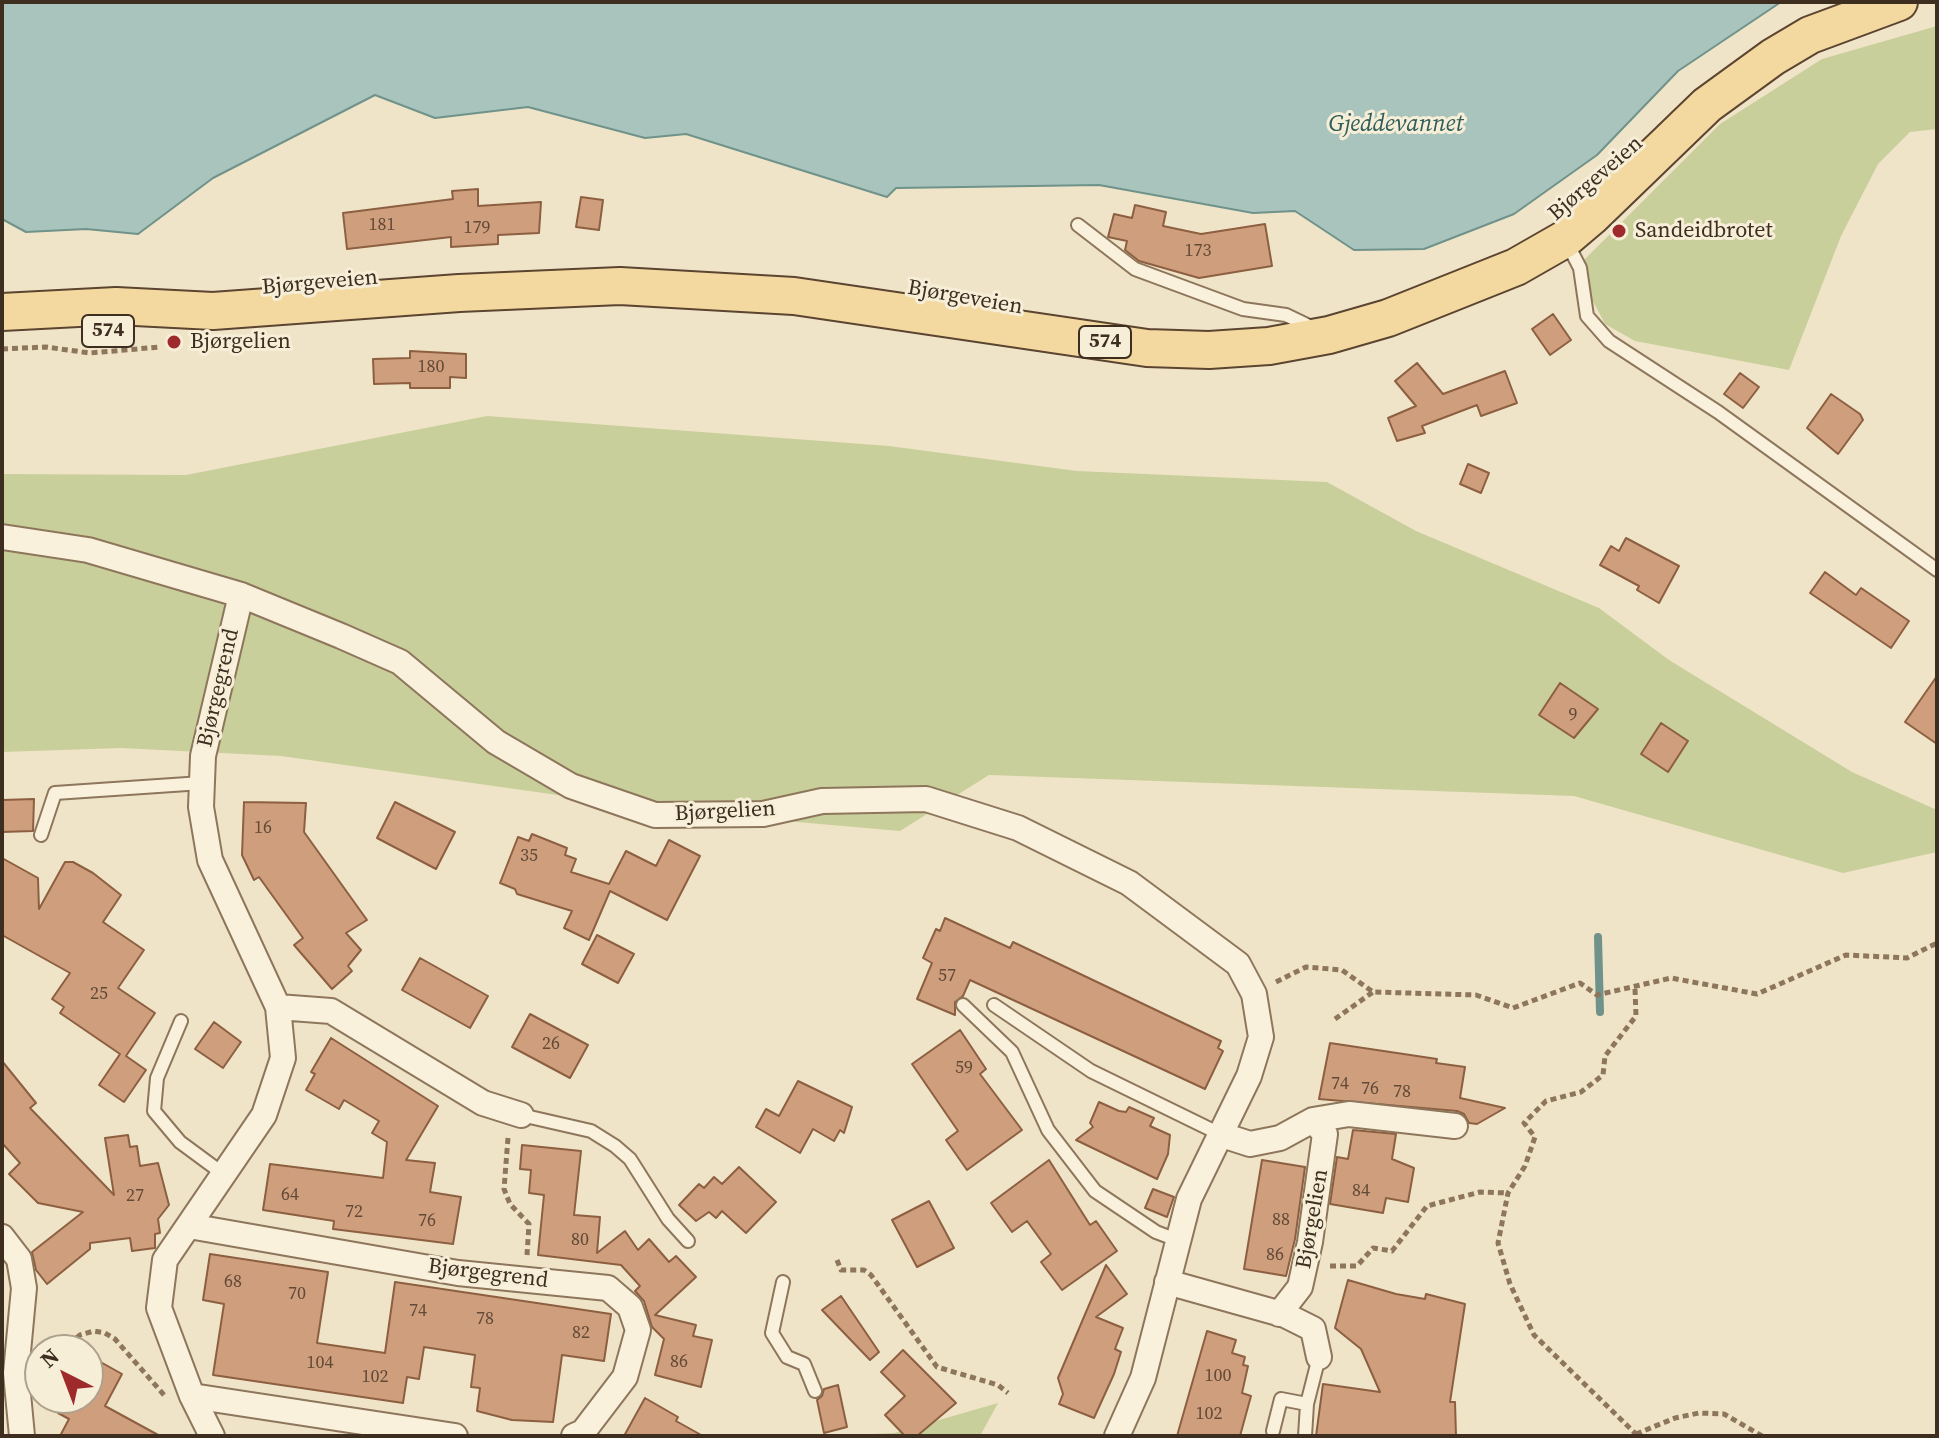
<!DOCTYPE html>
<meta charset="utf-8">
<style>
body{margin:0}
#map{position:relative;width:1939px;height:1438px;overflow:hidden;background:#f0e4c8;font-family:"Source Serif 4",serif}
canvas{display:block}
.frame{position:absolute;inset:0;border:4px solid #3d2e20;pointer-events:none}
.north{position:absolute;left:24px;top:1334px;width:80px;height:80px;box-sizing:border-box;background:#f7eed8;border:2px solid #ada18e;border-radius:50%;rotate:318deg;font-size:22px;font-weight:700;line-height:32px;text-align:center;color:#3d2e20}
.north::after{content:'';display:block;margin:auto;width:28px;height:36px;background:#9e2a2b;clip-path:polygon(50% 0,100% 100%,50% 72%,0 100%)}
</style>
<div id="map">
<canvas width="1939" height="1438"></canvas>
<div class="frame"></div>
<div class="north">N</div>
</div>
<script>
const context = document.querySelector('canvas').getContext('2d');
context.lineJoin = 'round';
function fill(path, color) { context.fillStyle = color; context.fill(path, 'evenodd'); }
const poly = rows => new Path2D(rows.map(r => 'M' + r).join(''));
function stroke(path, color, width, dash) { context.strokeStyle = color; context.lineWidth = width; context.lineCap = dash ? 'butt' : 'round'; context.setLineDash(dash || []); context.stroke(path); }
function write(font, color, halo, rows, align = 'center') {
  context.font = font + ' "Source Serif 4",serif'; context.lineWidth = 6; context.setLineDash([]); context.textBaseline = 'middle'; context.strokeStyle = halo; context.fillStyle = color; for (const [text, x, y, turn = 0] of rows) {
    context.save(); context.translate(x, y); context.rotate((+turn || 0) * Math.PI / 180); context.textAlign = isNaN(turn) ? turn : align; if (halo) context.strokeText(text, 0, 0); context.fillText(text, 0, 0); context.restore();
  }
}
fill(poly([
 [1937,26,1937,129,1910,132,1878,164,1841,236,1789,370,1635,341,1605,324,1586,288,1584,260,1720,124,1822,59],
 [487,416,889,446,1077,471,1327,482,1416,531,1599,608,1669,660,1852,772,1937,810,1937,852,1843,873,1574,796,989,775,900,831,671,811,281,756,121,748,2,752,2,474,186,475],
 [998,1403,980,1436,830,1436,894,1433]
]), '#c9cf9b');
const water = poly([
 [2,2,1781,2,1678,71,1597,155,1514,214,1424,249,1354,250,1295,211,1253,213,1099,185,896,188,887,197,686,134,645,138,528,107,435,118,375,95,213,178,138,234,86,229,26,232,2,219,2,2]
]);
fill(water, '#a9c4bc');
stroke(water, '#6f938a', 2);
stroke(poly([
 [1598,937,1600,1012]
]), '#6f938a', 8);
const building = poly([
 [478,189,478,206,541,202,539,233,498,235,498,244,451,247,451,237,347,249,343,213,453,199,452,191,478,189],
 [581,197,603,200,599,230,576,227,581,197],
 [1135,205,1166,212,1163,226,1201,234,1265,224,1272,266,1199,278,1139,261,1125,250,1127,241,1108,237,1114,214,1132,218,1135,205],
 [1553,314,1571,340,1550,355,1532,329,1553,314],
 [410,351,466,354,466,378,450,377,450,388,410,388,410,383,374,384,373,359,410,358,410,351],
 [1417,363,1443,394,1505,371,1517,403,1481,416,1477,405,1422,426,1425,433,1397,441,1388,418,1416,406,1395,381,1417,363],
 [1740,373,1759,387,1743,408,1724,394,1740,373],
 [1831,394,1860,414,1863,420,1838,454,1807,428,1831,394],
 [1468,464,1489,473,1481,493,1460,484,1468,464],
 [1626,538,1679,566,1659,603,1637,590,1639,586,1600,565,1611,546,1619,551,1626,538],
 [1825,572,1856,595,1861,588,1909,621,1891,648,1810,593,1825,572],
 [1937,676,1937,744,1905,722,1937,676],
 [1560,683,1598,709,1574,738,1539,715,1560,683],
 [1661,723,1688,741,1668,772,1641,754,1661,723],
 [34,799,33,831,2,832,2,800,34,799],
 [244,802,306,803,304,832,367,920,346,933,361,950,348,966,352,971,332,989,294,945,303,938,259,877,254,880,242,855,244,802],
 [395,802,455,832,436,869,377,838,395,802],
 [532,834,567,848,565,855,576,859,571,872,609,884,626,851,656,866,669,840,700,856,667,920,610,891,589,940,564,928,572,911,517,894,515,889,500,883,518,837,529,841,532,834],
 [2,858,38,878,39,909,65,862,73,862,93,873,121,895,103,922,144,950,118,988,155,1013,126,1056,146,1070,124,1102,99,1085,120,1054,60,1013,64,1007,52,999,70,973,2,935,2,858],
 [945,918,1010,948,1013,942,1221,1041,1218,1048,1223,1051,1205,1089,970,980,963,996,955,1002,955,1015,917,999,932,963,923,958,936,929,940,931,945,918],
 [597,935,634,954,618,983,582,964,597,935],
 [420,958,488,996,470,1028,402,990,420,958],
 [530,1014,588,1045,570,1078,512,1047,530,1014],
 [214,1022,241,1042,223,1068,195,1049,214,1022],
 [960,1030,986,1069,980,1074,1022,1130,967,1170,946,1140,958,1131,912,1064,960,1030],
 [331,1038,438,1106,406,1160,435,1163,430,1192,461,1197,453,1244,333,1229,334,1221,263,1210,270,1164,383,1178,387,1142,372,1133,379,1121,344,1100,339,1109,306,1090,315,1074,311,1072,331,1038],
 [1330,1043,1437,1059,1436,1063,1465,1067,1460,1098,1505,1108,1477,1124,1469,1123,1464,1114,1457,1111,1319,1099,1330,1043],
 [2,1061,36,1103,30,1108,114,1195,105,1138,128,1135,130,1147,137,1146,140,1166,158,1163,169,1205,158,1219,160,1233,155,1234,155,1248,132,1251,130,1238,90,1243,90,1249,47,1284,36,1270,32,1252,83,1212,38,1203,9,1174,20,1163,2,1143,2,1061],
 [798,1081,852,1107,844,1133,840,1130,834,1141,813,1129,800,1153,756,1127,766,1109,779,1116,798,1081],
 [1099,1102,1119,1111,1126,1112,1129,1107,1154,1118,1150,1126,1170,1135,1168,1154,1157,1179,1076,1140,1093,1127,1090,1123,1099,1102],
 [1353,1130,1396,1134,1392,1159,1414,1168,1408,1202,1386,1198,1383,1213,1330,1204,1337,1157,1348,1159,1353,1130],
 [522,1145,581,1151,574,1215,600,1217,597,1253,625,1231,638,1250,649,1239,669,1262,676,1256,696,1277,655,1315,696,1325,693,1336,712,1340,701,1387,655,1375,664,1339,652,1327,644,1301,635,1291,640,1286,621,1265,538,1255,544,1195,529,1193,531,1170,520,1169,522,1145],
 [1049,1160,1090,1225,1096,1221,1117,1251,1062,1290,1041,1262,1051,1254,1027,1221,1012,1232,991,1203,1049,1160],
 [1262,1160,1305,1167,1295,1239,1286,1276,1244,1269,1262,1160],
 [739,1167,776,1202,746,1233,722,1211,716,1218,709,1212,696,1221,679,1205,699,1184,704,1188,714,1177,722,1184,739,1167],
 [1153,1189,1174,1197,1167,1217,1145,1208,1153,1189],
 [929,1201,954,1248,917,1267,892,1220,929,1201],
 [210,1254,328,1272,317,1343,385,1353,395,1282,611,1314,604,1361,562,1355,553,1422,512,1420,477,1411,480,1388,471,1387,475,1355,424,1347,419,1379,407,1377,403,1403,213,1375,224,1304,203,1300,210,1254],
 [1106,1265,1127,1294,1096,1317,1123,1328,1115,1349,1121,1352,1114,1374,1094,1418,1059,1404,1063,1394,1058,1378,1106,1265],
 [1348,1280,1396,1294,1425,1299,1426,1294,1465,1304,1450,1402,1455,1402,1456,1436,1316,1436,1323,1384,1380,1392,1361,1349,1335,1328,1348,1280],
 [841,1296,879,1352,870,1360,822,1310,841,1296],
 [1207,1331,1236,1340,1232,1353,1245,1357,1243,1365,1248,1366,1242,1393,1251,1396,1240,1436,1177,1436,1207,1331],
 [903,1350,956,1403,917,1436,905,1436,885,1415,905,1396,881,1372,903,1350],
 [88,1355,122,1374,105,1406,160,1436,60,1436,69,1419,58,1413,66,1398,88,1398,88,1355],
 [838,1385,847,1427,824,1433,817,1400,822,1396,824,1389,838,1385],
 [645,1398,678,1417,676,1421,703,1436,624,1436,645,1398]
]);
fill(building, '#cf9f7d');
stroke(building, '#8d5f41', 2);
const lane = poly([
 [1078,225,1135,269,1243,309,1286,315,1313,328],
 [1566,241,1580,268,1587,316,1609,341,1718,412,1937,570],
 [41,835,55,793,202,783],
 [963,1005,1012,1052,1048,1130,1095,1191,1156,1232,1177,1240],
 [994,1005,1091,1071,1222,1135],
 [181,1021,157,1078,154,1111,180,1142,222,1173],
 [521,1115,591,1131,615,1146,630,1159,668,1219,688,1241],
 [783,1282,772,1333,787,1357,804,1364,815,1391],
 [1273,1431,1281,1399,1307,1404],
 [1305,1436,1307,1404,1319,1357]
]);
const street = poly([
 [2,537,88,550,241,595,341,636,400,662,496,742,571,786,655,815,763,814,822,801,926,799,1018,828,1129,883,1238,964,1254,994,1261,1037,1249,1076,1189,1199,1143,1378,1117,1436],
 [278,1007,331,1011,483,1103,521,1115],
 [1222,1135,1250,1144,1280,1138,1313,1120,1349,1114,1455,1126],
 [189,1226,458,1273,608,1288,630,1307,638,1330,625,1377,583,1432,574,1436],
 [2,1237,19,1259,24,1288,16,1373,22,1436],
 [1167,1282,1285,1315,1313,1329,1319,1357],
 [1279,1314,1300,1287,1310,1242,1325,1134,1313,1120],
 [192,1396,455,1436],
 [212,1436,192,1396,159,1308,165,1260,264,1115,283,1058,278,1007,210,860,201,807,203,756,241,595]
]);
const primary = poly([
 [2,312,116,306,213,311,459,293,620,286,794,296,1147,348,1209,350,1269,346,1329,335,1388,318,1516,267,1565,239,1591,217,1707,105,1773,57,1810,35,1899,2]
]);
stroke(lane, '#8d765c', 16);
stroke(street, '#8d765c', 28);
stroke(primary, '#5b4430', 40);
stroke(poly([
 [2,349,46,347,90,353,160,347],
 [1276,982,1306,967,1342,970,1373,992,1476,995,1513,1008,1580,983,1597,995,1671,978,1757,994,1846,955,1907,958,1937,943],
 [1635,989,1636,1016,1605,1056,1603,1075,1581,1092,1546,1101,1524,1123,1535,1137,1525,1166,1508,1193,1498,1243,1510,1284,1534,1335,1638,1436],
 [1335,1019,1373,992],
 [508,1138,504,1189,510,1204,529,1224,527,1255],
 [837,1260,841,1270,864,1270,871,1275,937,1367,998,1385,1008,1393],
 [1330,1266,1357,1266,1373,1248,1392,1251,1427,1206,1480,1192,1508,1193],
 [61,1350,80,1335,94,1331,105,1333,115,1339,164,1395],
 [1636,1434,1675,1418,1699,1413,1724,1414,1762,1436]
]), '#8d765c', 5, [6, 4]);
stroke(lane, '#faf1dc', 12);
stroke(street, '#faf1dc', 24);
stroke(primary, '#f3d9a0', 36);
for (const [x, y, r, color] of [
 [1619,231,8,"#9e2a2b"],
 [174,342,8,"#9e2a2b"]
]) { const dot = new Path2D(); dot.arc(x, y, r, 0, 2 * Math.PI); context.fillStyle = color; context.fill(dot); stroke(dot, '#f7eed8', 3); }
write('18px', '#624a37', null, [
 ["181",382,225],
 ["179",477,228],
 ["173",1198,251],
 ["180",431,367],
 ["9",1573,715],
 ["16",263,828],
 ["35",529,856],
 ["57",947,976],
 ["25",99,994],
 ["26",551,1044],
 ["59",964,1068],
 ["74",1340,1084],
 ["76",1370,1089],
 ["78",1402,1092],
 ["84",1361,1191],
 ["64",290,1195],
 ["27",135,1196],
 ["72",354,1212],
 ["88",1281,1220],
 ["76",427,1221],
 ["80",580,1240],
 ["86",1275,1255],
 ["68",233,1282],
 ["70",297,1294],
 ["74",418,1311],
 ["78",485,1319],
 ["82",581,1333],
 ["86",679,1362],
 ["104",320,1363],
 ["100",1218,1376],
 ["102",375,1377],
 ["102",1209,1414]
]);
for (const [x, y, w] of [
 [108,331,52],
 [1105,342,52]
]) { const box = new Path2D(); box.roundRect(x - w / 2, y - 16, w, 32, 6); context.fillStyle = '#f7eed8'; context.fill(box); stroke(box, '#3d2e20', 2); }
write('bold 20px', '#3d2e20', null, [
 ["574",108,331],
 ["574",1105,342]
]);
write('22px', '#3d2e20', '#f7eed8', [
 ["Bjørgeveien",1596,179,-41],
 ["Bjørgeveien",320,283,-5],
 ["Bjørgeveien",965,298,10],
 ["Bjørgegrend",219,688,-77],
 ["Bjørgelien",725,812,-3],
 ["Bjørgelien",1313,1219,-80],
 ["Bjørgegrend",488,1274,7]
]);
write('22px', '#3d2e20', '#f7eed8', [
 ["Sandeidbrotet",1635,231],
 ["Bjørgelien",190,342]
], 'left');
write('italic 24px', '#2f5d5a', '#f7eed8', [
 ["Gjeddevannet",1396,125]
]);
</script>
